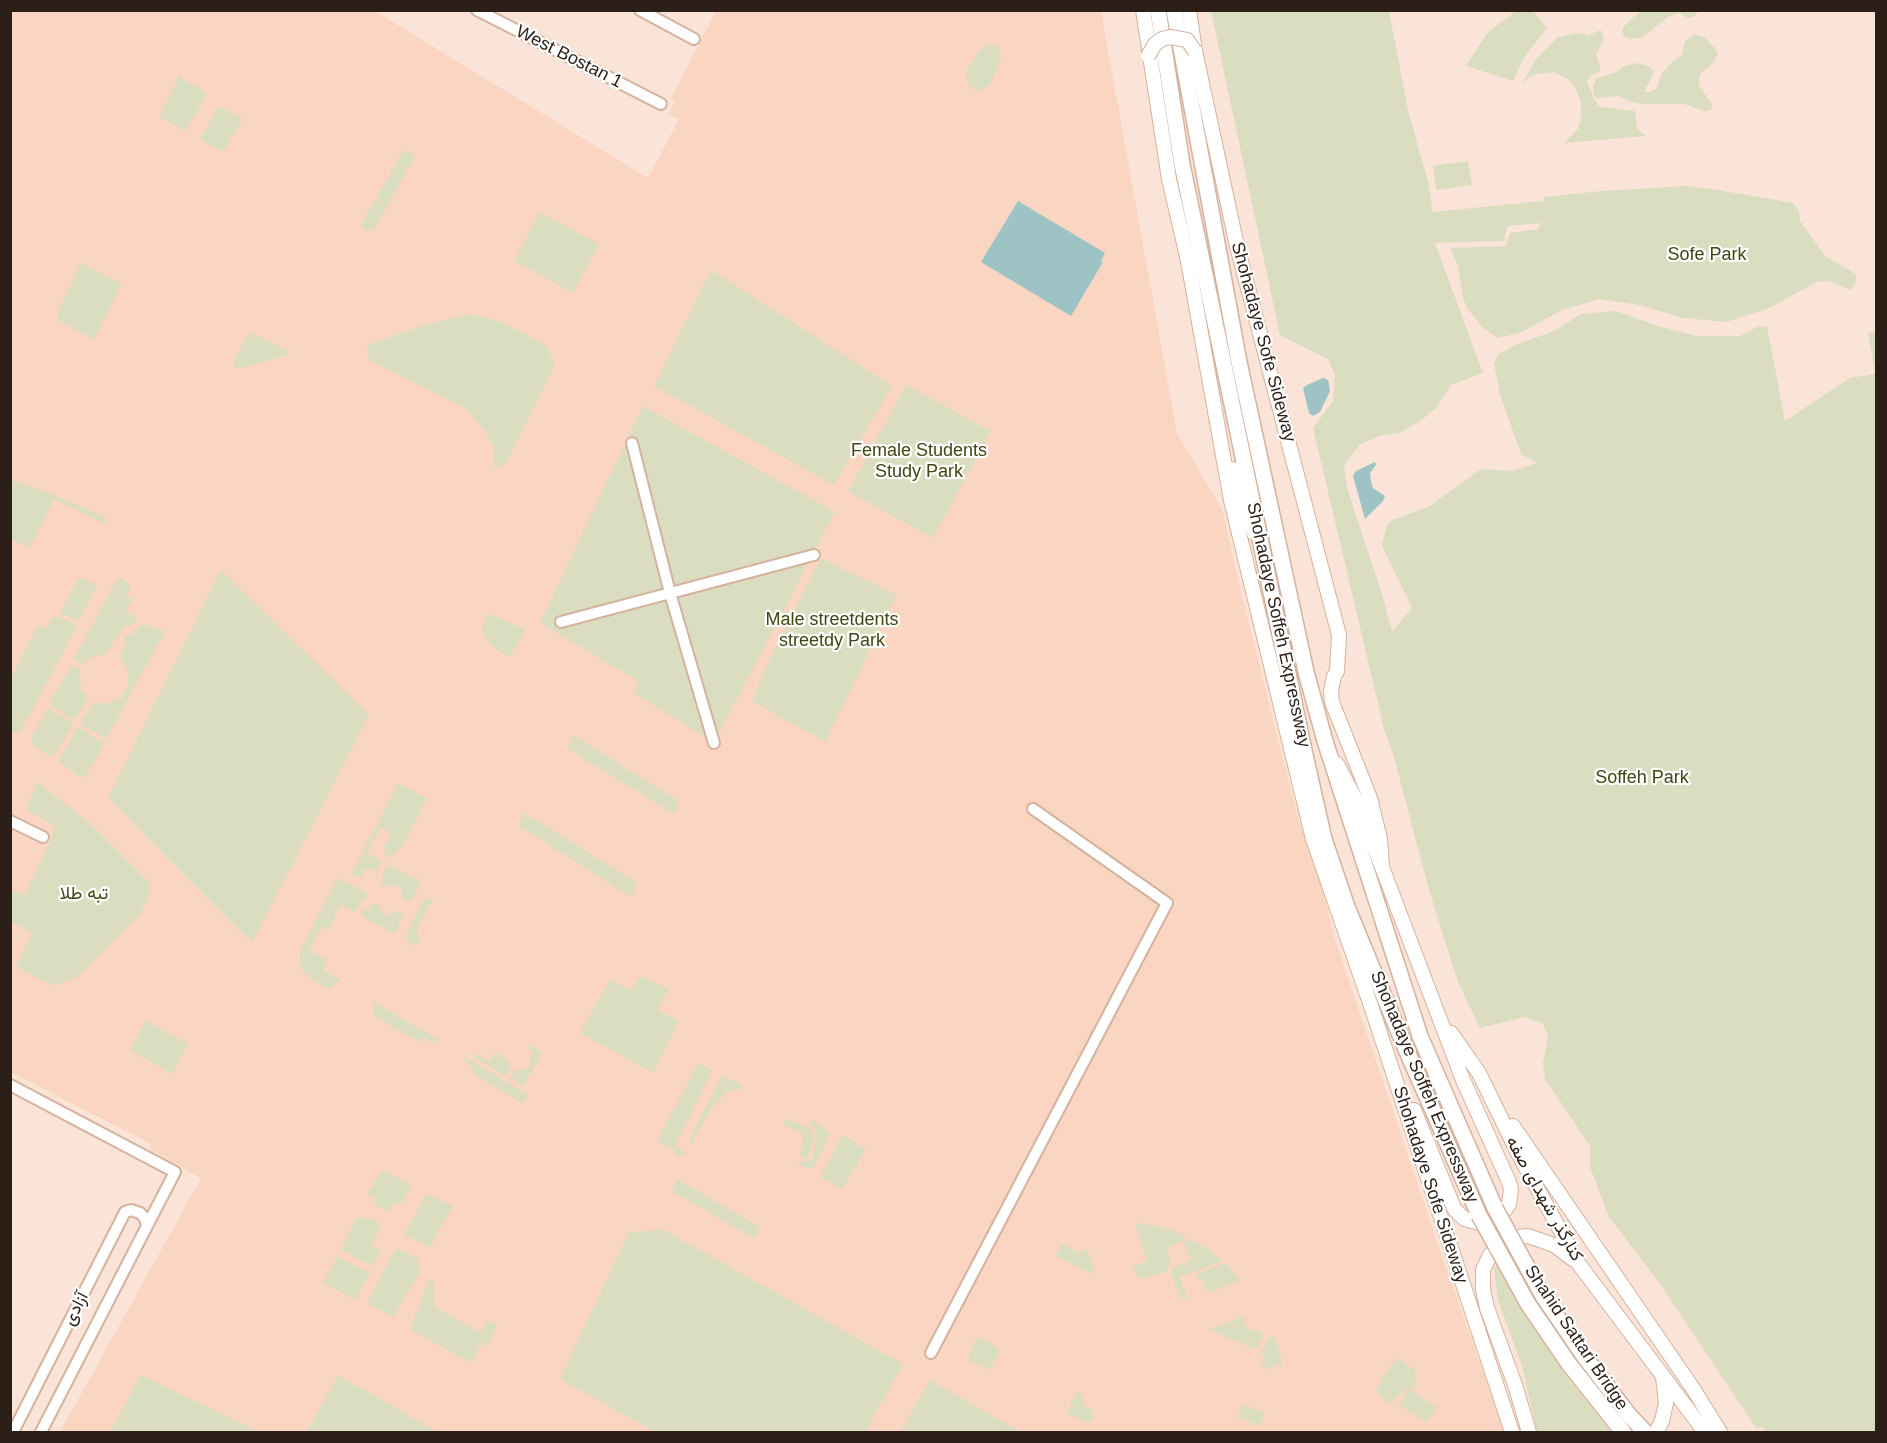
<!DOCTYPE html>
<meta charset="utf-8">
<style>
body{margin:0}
#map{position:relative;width:1887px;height:1443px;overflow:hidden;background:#fae4d7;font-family:Helvetica,sans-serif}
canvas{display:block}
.frame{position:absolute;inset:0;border:12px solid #2c1f17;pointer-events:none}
</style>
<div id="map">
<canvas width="1887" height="1443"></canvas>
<div class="frame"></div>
</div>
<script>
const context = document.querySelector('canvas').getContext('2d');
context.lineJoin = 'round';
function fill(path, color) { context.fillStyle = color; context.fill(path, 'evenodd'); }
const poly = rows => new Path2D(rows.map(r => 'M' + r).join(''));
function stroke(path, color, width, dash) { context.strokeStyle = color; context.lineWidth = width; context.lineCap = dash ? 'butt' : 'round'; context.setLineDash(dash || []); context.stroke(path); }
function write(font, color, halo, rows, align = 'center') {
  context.font = font + ' Helvetica,Vazirmatn,sans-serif'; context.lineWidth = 4.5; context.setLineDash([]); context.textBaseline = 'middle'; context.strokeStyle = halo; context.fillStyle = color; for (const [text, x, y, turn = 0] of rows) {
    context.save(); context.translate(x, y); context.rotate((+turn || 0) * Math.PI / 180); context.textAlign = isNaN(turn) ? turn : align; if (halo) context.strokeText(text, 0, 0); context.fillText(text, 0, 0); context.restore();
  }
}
fill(poly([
 [10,11,375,11,648,178,679,119,668,114,675,102,671,99,716,11,1101,11,1177,433,1222,509,1242,596,1298,818,1322,888,1335,939,1431,1224,1504,1432,60,1432,201,1178,149,1149,151,1144,11,1072]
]), '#fad6c2');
fill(poly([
 [1211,11,1389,11,1408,110,1428,182,1433,212,1542,201,1542,204,1544,197,1602,191,1686,186,1712,189,1793,203,1799,211,1800,221,1826,257,1856,274,1857,282,1850,290,1830,281,1817,282,1767,309,1726,322,1683,318,1639,305,1600,299,1562,310,1520,333,1497,338,1482,327,1467,308,1463,298,1458,266,1450,248,1506,246,1510,233,1539,229,1540,223,1507,226,1504,241,1435,243,1483,373,1451,385,1436,408,1423,419,1400,433,1380,436,1359,445,1344,466,1348,491,1383,597,1392,632,1412,608,1382,546,1386,528,1389,523,1395,518,1399,518,1430,506,1481,469,1512,471,1537,463,1521,454,1500,394,1494,364,1498,355,1515,345,1554,331,1581,314,1616,311,1658,326,1697,336,1740,336,1757,327,1767,326,1785,421,1850,378,1875,374,1868,333,1876,331,1876,1432,1767,1432,1762,1426,1757,1429,1658,1281,1609,1217,1590,1167,1590,1146,1545,1079,1543,1063,1548,1037,1543,1024,1525,1017,1480,1028,1458,982,1429,890,1394,757,1384,729,1313,428,1333,401,1335,375,1328,359,1280,335],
 [1516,11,1533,11,1547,28,1523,59,1513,81,1466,66,1488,32],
 [1641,11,1641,10,1699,11,1693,17,1688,18,1680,13,1669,16,1643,37,1630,39,1624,36,1622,31,1624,26],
 [1601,30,1604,39,1596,54,1601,71,1591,75,1587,82,1594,99,1600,107,1635,111,1637,129,1646,136,1564,143,1577,130,1581,118,1581,103,1576,89,1568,79,1554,72,1537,74,1530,76,1522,84,1536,59,1558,37,1577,33,1589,35],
 [1694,34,1705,37,1717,51,1717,55,1712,64,1701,73,1699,80,1699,86,1712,104,1712,109,1707,111,1701,110,1684,104,1643,104,1631,102,1619,96,1596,98,1593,92,1593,86,1597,78,1615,73,1624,66,1637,63,1648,66,1652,69,1654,73,1644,92,1652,92,1657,88,1662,73,1671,63,1682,55,1685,41],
 [987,45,994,45,1000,49,1001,60,989,86,978,91,971,88,967,82,966,73,977,53],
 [179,76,207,93,186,131,159,117],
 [218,106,243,119,223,152,200,140],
 [403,151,412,152,413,160,374,230,365,231,362,227,362,223],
 [1468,161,1472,185,1436,190,1433,166],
 [540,212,599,244,573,293,514,261],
 [81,263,122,284,94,339,58,320,57,313],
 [711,270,892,386,834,485,654,386],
 [469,314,502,322,535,339,546,346,555,365,506,463,493,468,494,448,483,429,465,408,369,360,367,345,424,325],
 [250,334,256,335,289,351,289,355,237,369,234,365,234,361,246,337],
 [906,385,991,431,933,538,848,492],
 [643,406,835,512,714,743,634,693,638,681,540,623],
 [11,480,41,490,99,514,106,519,107,522,103,523,54,499,29,548,11,539],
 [821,558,897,595,825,742,752,701,767,666],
 [221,570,369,715,252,943,108,798],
 [79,577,97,585,78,621,60,613],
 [120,578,128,583,130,589,126,595,132,600,126,611,138,621,130,626,124,626,118,638,114,640,107,654,93,656,83,665,74,659,117,579],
 [487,614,493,615,520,627,525,631,509,657,495,649,483,635,483,626],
 [53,616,57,618,58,616,77,626,23,727,19,732,11,732,11,678,38,625,46,629],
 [143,624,164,631,163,635,106,739,81,725,81,722,94,702,107,704,121,697,128,685,128,670,119,656,125,646,123,641,126,636,130,635],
 [72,665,80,669,81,690,88,698,74,720,49,704],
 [48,708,72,723,73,726,52,757,35,747,32,743,32,736],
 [79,728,104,743,86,777,78,776,59,761,77,729],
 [574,735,680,802,673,814,567,748],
 [37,782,89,822,150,883,149,895,140,914,77,977,62,983,51,985,16,967,32,933,11,922,11,889,25,896,56,827,26,810],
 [398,783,427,799,403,846,395,853,392,858,384,854,386,850,383,848,391,833,381,828,367,853,381,860,381,863,377,871,365,869,361,878,352,873],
 [525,813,637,883,631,897,518,825],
 [387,865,420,880,421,883,411,902,403,900,401,888,396,886,394,875,395,884,387,888,381,882],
 [338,877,345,884,346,882,357,888,354,897,358,889,366,891,366,899,360,902,355,898,360,903,355,912,340,905,329,930,322,927,309,950,328,961,323,970,340,980,328,989,315,982,304,972,300,963,300,952],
 [427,898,434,902,430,904,416,931,421,943,412,946,407,940,406,935,423,901],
 [372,903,380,905,382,913,385,912,387,916,397,911,403,914,396,932,393,933,363,917,361,915,366,908,369,910],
 [640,976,669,989,657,1010,679,1020,653,1073,580,1033,610,979,631,991],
 [374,1002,377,1004,437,1039,434,1043,424,1038,419,1042,374,1016],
 [146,1021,188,1044,172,1074,130,1050],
 [528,1045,542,1052,523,1087,511,1078,516,1070,529,1068,532,1051,527,1048],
 [496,1053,506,1059,511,1067,507,1074,504,1075,471,1056,475,1054,489,1061],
 [466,1057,528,1095,523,1104,473,1074,474,1068,465,1061],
 [698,1063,713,1070,675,1146,687,1153,678,1157,673,1150,657,1142],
 [722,1076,740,1084,742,1089,729,1090,709,1111,691,1145,689,1140],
 [785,1119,811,1128,814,1139,808,1159,800,1157,803,1136,802,1133,783,1125],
 [812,1120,830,1133,814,1167,807,1169,798,1164,799,1161,805,1162,812,1159,817,1138,815,1129,809,1124],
 [843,1135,866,1149,842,1189,820,1177],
 [383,1170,412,1185,400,1205,394,1202,389,1211,374,1205,376,1199,367,1194],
 [677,1179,760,1227,754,1239,672,1191],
 [426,1194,453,1206,430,1247,404,1235],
 [369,1217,382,1225,371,1247,381,1251,372,1266,341,1250,356,1218],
 [1134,1222,1166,1228,1184,1235,1182,1242,1167,1248,1171,1262,1167,1271,1139,1280,1133,1266,1147,1261],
 [664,1230,903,1364,865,1432,655,1432,560,1379,629,1232],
 [1188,1238,1206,1248,1223,1261,1180,1277,1187,1298,1182,1300,1170,1272,1176,1265,1191,1261,1184,1243],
 [1065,1244,1077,1253,1087,1249,1096,1275,1055,1256,1061,1245],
 [396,1248,419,1259,418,1264,420,1272,393,1317,367,1303],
 [337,1257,370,1273,355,1300,323,1283],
 [1498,1262,1565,1374,1611,1432,1537,1432,1522,1366,1498,1300,1494,1270],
 [1225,1263,1241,1280,1208,1293,1202,1280,1198,1281,1197,1274],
 [429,1279,434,1281,434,1307,481,1332,488,1321,497,1325,489,1342,479,1347,472,1363,410,1330],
 [1244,1316,1244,1322,1247,1328,1254,1331,1260,1329,1263,1337,1255,1349,1209,1329],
 [1275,1336,1282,1360,1281,1365,1275,1363,1273,1370,1261,1366,1265,1356,1260,1354,1269,1337],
 [976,1339,983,1339,1000,1349,990,1370,969,1360,968,1357],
 [1397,1358,1415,1370,1416,1377,1414,1390,1408,1388,1391,1403,1383,1399,1376,1391,1383,1377],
 [141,1375,260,1432,110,1432],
 [338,1375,438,1432,307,1432],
 [930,1380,1020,1432,900,1432],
 [1409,1389,1437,1407,1427,1422,1399,1405],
 [1076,1392,1080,1393,1085,1406,1092,1410,1094,1417,1091,1422,1089,1423,1067,1414],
 [1243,1404,1265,1413,1261,1426,1237,1417]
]), '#dbddc1');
fill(poly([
 [1018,201,1105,253,1101,261,1103,262,1071,316,981,262],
 [1323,378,1328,380,1330,391,1320,412,1313,416,1309,413,1303,388,1307,385],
 [1375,462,1376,465,1370,473,1371,482,1373,488,1385,496,1383,501,1365,519,1353,476,1356,471]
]), '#9dc3c5');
const minor = poly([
 [477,10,661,104],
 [640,10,694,39],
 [632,443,670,593,714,743],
 [561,622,814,555],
 [10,821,43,837],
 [10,1085,175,1172,147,1226],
 [931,1353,1167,903,1033,809],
 [13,1432,125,1212,131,1210,140,1213,145,1218,147,1226,41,1432]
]);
const major = poly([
 [1143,10,1169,179,1188,261,1231,500,1313,839,1371,1006,1512,1432],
 [1189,10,1195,51,1237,246,1339,635,1337,671,1334,676,1331,691,1332,702,1370,798,1380,839,1382,866],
 [1233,469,1254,533],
 [1337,764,1358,804,1463,1080,1509,1182,1511,1189,1509,1204,1500,1217,1487,1223,1479,1223,1465,1219,1459,1214,1454,1208,1414,1110],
 [1451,1033,1479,1073,1519,1155,1578,1263,1705,1432],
 [1513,1126,1694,1390,1720,1432],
 [1529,1432,1515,1385,1487,1308,1483,1289,1483,1270,1490,1255,1502,1245,1517,1237,1528,1236,1554,1245,1574,1260],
 [1656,1432,1662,1421,1666,1403,1663,1377]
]);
const highway = poly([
 [1158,10,1182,164,1305,755,1324,839,1347,907,1405,1047,1479,1215],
 [1174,10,1239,362,1306,672,1325,741,1420,1036,1495,1208]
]);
stroke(minor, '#d5b29d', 14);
stroke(major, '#d5b29d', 16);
stroke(highway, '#d5b29d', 18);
stroke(minor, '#fff', 10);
stroke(major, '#fff', 14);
stroke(highway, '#fff', 15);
const majorBridge = poly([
 [1148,56,1155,44,1162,39,1170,37,1187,40,1195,51]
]);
const highwayBridge = poly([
 [1495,1208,1543,1296,1584,1356,1629,1415,1645,1432],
 [1479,1215,1528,1304,1569,1364,1623,1432]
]);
stroke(majorBridge, '#d5b29d', 16, []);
stroke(highwayBridge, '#d5b29d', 18, []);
stroke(majorBridge, '#fff', 14);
stroke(highwayBridge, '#fff', 15);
write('18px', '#2c1f17', '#fff', [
 ["West Bostan 1",569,57,27],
 ["Shohadaye Sofe Sideway",1263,342,75],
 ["Shohadaye Soffeh Expressway",1278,625,78],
 ["Shohadaye Soffeh Expressway",1424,1087,67],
 ["Shohadaye Sofe Sideway",1430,1185,72],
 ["کنارگذر شهدای صفه",1544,1199,61],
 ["آزادی",76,1309,-63],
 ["Shahid Sattari Bridge",1576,1338,56]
]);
write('18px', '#434512', '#fff', [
 ["Sofe Park",1707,255],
 ["Female Students",919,451],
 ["Study Park",919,472],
 ["Male streetdents",832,620],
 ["streetdy Park",832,641],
 ["Soffeh Park",1642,778],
 ["تبه طلا",84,894]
]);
</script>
